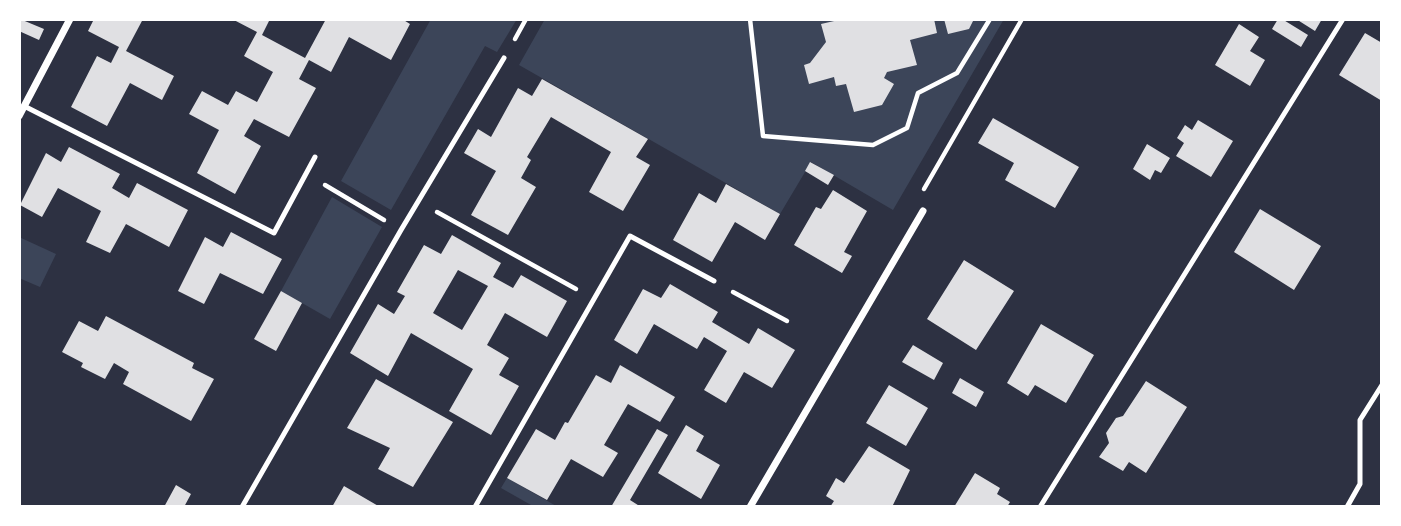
<!DOCTYPE html>
<style>
body{margin:0}
#map{position:relative;width:1401px;height:526px;overflow:hidden;background:#2d3142;font-family:Cabin,sans-serif}
canvas{display:block}
.frame{position:absolute;inset:0;border:21px solid #fff;pointer-events:none}
</style>
<div id="map">
<canvas width="1401" height="526"></canvas>
<div class="frame"></div>
</div>
<script>
const context = document.querySelector('canvas').getContext('2d');
context.lineJoin = 'round';
function fill(path, color) { context.fillStyle = color; context.fill(path, 'evenodd'); }
const poly = rows => new Path2D(rows.map(r => 'M' + r).join(''));
function stroke(path, color, width, dash) { context.strokeStyle = color; context.lineWidth = width; context.lineCap = dash ? 'butt' : 'round'; context.setLineDash(dash || []); context.stroke(path); }
fill(poly([
 [431,19,517,19,497,52,485,46,391,210,341,181],
 [545,19,1004,19,893,210,811,162,780,214,519,65],
 [332,197,382,227,330,319,281,291],
 [19,237,56,254,40,287,19,278],
 [507,478,558,507,530,507,531,505,501,488]
]), '#3c4559');
fill(poly([
 [20,19,44,29,39,40,19,31],
 [94,19,143,19,126,51,174,76,162,100,130,83,107,126,71,107,97,56,111,63,119,47,88,31],
 [232,19,270,19,262,35,305,58,326,19,402,19,410,24,391,60,349,37,331,72,309,60,299,79,316,88,289,137,254,119,244,136,261,146,235,194,197,173,219,130,189,114,202,91,228,105,236,91,257,102,273,72,244,56,257,32],
 [843,19,934,19,937,33,910,40,917,65,887,72,884,78,894,84,882,105,854,112,846,84,836,86,834,77,809,84,804,65,810,63,826,42,821,24],
 [944,19,974,19,969,29,948,34],
 [1278,19,1282,19,1308,35,1301,47,1272,29],
 [1296,19,1322,19,1315,31],
 [1239,24,1259,37,1250,51,1265,60,1250,86,1215,65],
 [1365,33,1382,43,1382,101,1339,75],
 [542,79,648,139,636,157,650,165,623,211,589,192,611,152,551,117,527,157,531,160,521,178,536,187,508,235,471,215,496,171,464,153,478,129,491,137,518,88,532,96],
 [993,118,1079,167,1055,208,1005,180,1014,163,978,143],
 [1198,120,1233,141,1211,177,1176,156,1184,143,1177,138,1185,125,1192,130],
 [1147,144,1170,158,1161,173,1155,170,1150,180,1133,169],
 [69,147,120,174,112,188,129,198,137,183,188,210,169,247,126,224,110,253,86,242,101,211,58,188,42,217,20,205,46,153,61,162],
 [810,162,834,175,828,185,805,171],
 [726,184,780,214,765,240,735,222,712,262,673,240,699,193,716,203],
 [833,190,867,211,844,252,852,256,842,273,794,245,816,207,821,209],
 [1260,209,1321,246,1294,290,1234,252],
 [231,232,282,259,263,294,220,273,204,304,178,291,205,237,223,247],
 [452,235,501,263,493,277,513,288,521,275,567,301,547,337,505,313,487,345,509,358,499,375,519,386,491,435,449,411,473,369,411,333,388,376,350,353,378,304,394,314,405,296,397,292,424,245,441,254],
 [458,270,488,286,462,330,433,313],
 [964,260,1014,291,976,350,927,319],
 [670,284,718,312,712,322,749,344,758,328,795,350,772,388,744,372,726,403,704,390,727,351,704,337,697,349,654,324,637,354,614,340,643,289,661,298],
 [281,291,302,303,276,351,254,339],
 [106,316,194,363,192,368,214,379,191,421,123,384,129,372,114,363,105,379,81,367,83,363,62,352,79,321,98,331],
 [1041,324,1094,355,1066,403,1035,385,1028,396,1007,383],
 [913,345,943,363,934,380,902,362],
 [620,365,675,397,660,422,628,404,604,445,618,453,603,477,571,459,547,500,507,478,536,429,555,440,565,422,568,423,596,375,611,383],
 [960,378,984,392,976,407,952,393],
 [376,379,453,422,413,487,378,469,390,448,347,428],
 [1146,381,1187,407,1146,473,1129,462,1123,471,1099,457,1109,443,1106,433,1116,418,1123,416],
 [889,385,928,408,906,446,866,423],
 [686,425,704,436,696,451,720,465,701,499,658,473],
 [657,429,668,435,630,500,641,507,611,507],
 [869,446,910,470,892,507,830,507,834,501,826,496,836,478,844,483],
 [975,473,1000,488,997,494,1010,502,1007,507,954,507],
 [176,485,191,494,184,507,164,507],
 [344,486,380,507,332,507]
]), '#e0e0e3');
stroke(poly([
 [750,19,763,136,873,145,907,128,918,93,957,73,990,19],
 [515,39,526,19],
 [325,185,384,220],
 [924,189,1022,19],
 [437,212,576,289],
 [733,292,787,321]
]), '#fff', 4.5);
stroke(poly([
 [24,106,274,233,315,157],
 [242,507,401,230,504,58],
 [475,507,630,236,714,281],
 [1040,507,1343,19],
 [1347,507,1360,484,1360,420,1382,385]
]), '#fff', 5);
stroke(poly([
 [19,116,70,19],
 [750,507,923,211]
]), '#fff', 7);
</script>
